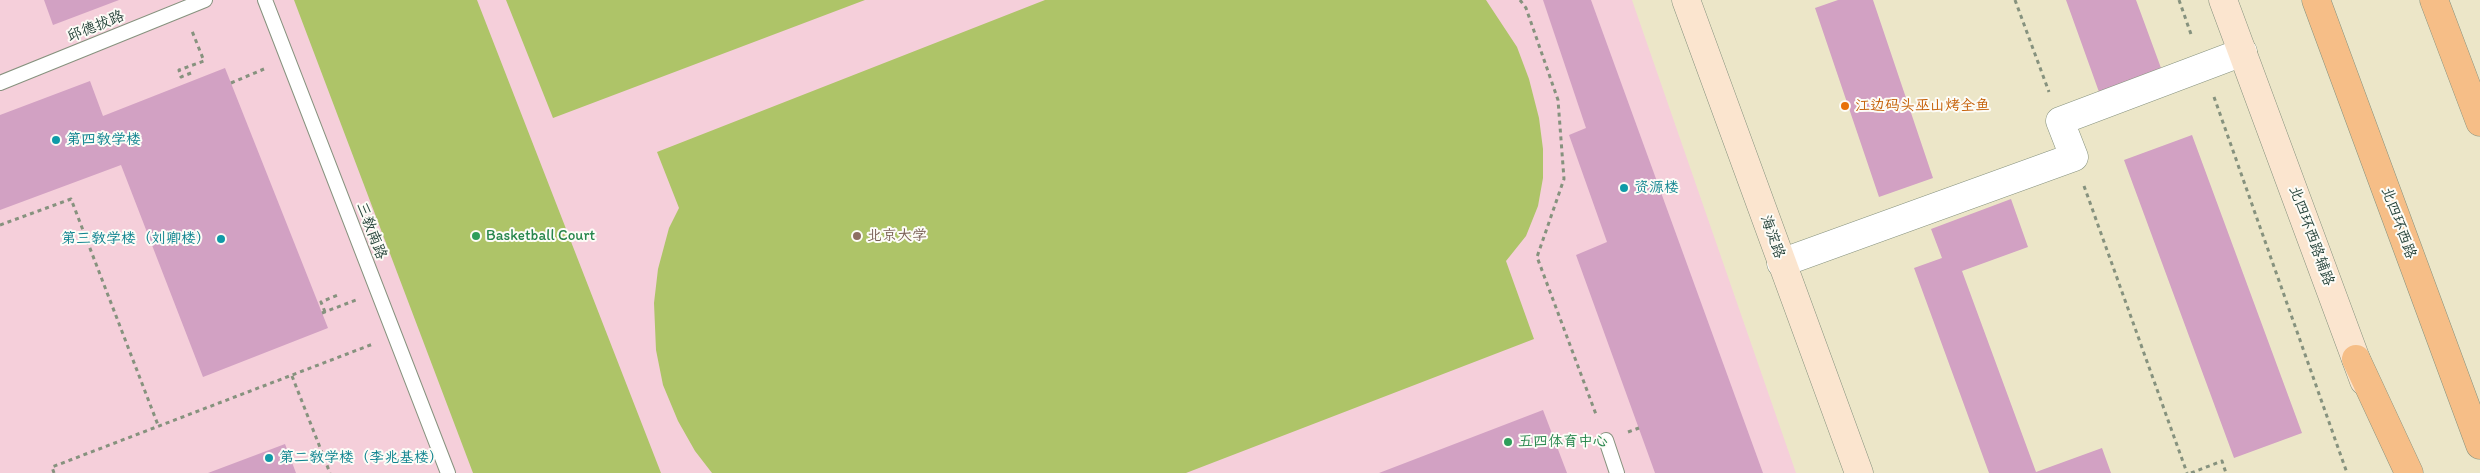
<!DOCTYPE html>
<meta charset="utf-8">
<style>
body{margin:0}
canvas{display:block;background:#ece6c8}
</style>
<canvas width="2480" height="473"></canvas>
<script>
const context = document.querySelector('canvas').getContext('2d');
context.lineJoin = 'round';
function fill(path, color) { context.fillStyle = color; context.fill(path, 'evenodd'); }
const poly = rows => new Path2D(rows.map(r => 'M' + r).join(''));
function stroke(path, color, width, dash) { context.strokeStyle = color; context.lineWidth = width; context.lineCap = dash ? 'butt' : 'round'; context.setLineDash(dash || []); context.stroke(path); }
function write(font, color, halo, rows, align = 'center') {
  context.font = font + ' Itim,"LXGW WenKai TC",sans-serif'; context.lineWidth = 4; context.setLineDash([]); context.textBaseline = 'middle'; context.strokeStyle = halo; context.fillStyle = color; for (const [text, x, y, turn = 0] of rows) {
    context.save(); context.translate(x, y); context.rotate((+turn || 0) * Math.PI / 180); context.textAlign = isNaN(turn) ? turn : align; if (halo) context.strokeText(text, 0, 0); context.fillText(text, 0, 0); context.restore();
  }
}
fill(poly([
 [0,0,1632,0,1796,473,0,473]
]), '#f5cfda');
fill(poly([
 [294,0,477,0,661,473,473,473],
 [506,0,865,0,553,118],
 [1045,0,1486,0,1517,47,1529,79,1539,118,1543,149,1543,178,1538,206,1526,236,1506,261,1534,339,1186,473,712,473,695,451,678,421,663,385,656,350,654,303,658,269,669,228,679,208,657,152]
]), '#aec468');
fill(poly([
 [44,0,119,0,53,25],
 [1543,0,1591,0,1763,473,1655,473,1576,255,1607,242,1569,135,1586,128],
 [1838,0,1873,0,1933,178,1879,197,1815,8],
 [2066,0,2136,0,2161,68,2099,92],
 [225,68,328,328,203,377,121,165,0,210,0,115,90,81,103,116],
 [2192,135,2302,433,2234,458,2124,160],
 [2011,199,2028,247,1962,271,2036,472,2102,448,2111,473,1989,473,1914,268,1942,258,1931,229],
 [1543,410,1567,473,1379,473],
 [285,444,296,473,208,473]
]), '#d2a1c3');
const lane = poly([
 [265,0,448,473],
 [0,83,205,0],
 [1606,440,1617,473]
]);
const street = poly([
 [1781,263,2074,157,2060,121,2243,52]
]);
const secondary = poly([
 [1686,0,1859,473],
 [2223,0,2364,381]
]);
const highway = poly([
 [2316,0,2480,445],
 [2434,0,2480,122],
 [2356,359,2409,473]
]);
stroke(lane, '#86927e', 16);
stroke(street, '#86927e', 29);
stroke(secondary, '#86927e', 29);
stroke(highway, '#86927e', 29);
stroke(poly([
 [1520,0,1526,8,1558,100,1564,179,1537,257,1597,417],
 [2015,0,2049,92],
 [2179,0,2192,37],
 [191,73,181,77,179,70,204,61,192,31],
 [231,83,264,69],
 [2214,97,2347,473],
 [2084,186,2187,473],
 [0,225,71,199,158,425],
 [325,312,321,302,338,295],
 [322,313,356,300],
 [292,376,330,473],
 [1628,432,1639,428],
 [54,473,52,467,373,344],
 [2191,473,2222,461,2226,473]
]), '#86927e', 3, [4, 4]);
stroke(lane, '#fff', 14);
stroke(street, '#fff', 28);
stroke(secondary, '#fbe5cf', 28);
stroke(highway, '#f6be87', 28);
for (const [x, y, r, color] of [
 [1845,106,5,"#e8710a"],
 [56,140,5,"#0f9aa8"],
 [1624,188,5,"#0f9aa8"],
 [476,236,5,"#2e9e5b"],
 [857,236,5,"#8d6e63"],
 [221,239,5,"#0f9aa8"],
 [1508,442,5,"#2e9e5b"],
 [269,458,5,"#0f9aa8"]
]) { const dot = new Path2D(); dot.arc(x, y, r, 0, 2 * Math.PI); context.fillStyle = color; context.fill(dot); stroke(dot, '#fdfcf7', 2); }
write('15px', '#1f3d34', '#fdfcf7', [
 ["邱德拔路",96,27,-22],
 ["北四环西路",2398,223,70],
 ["三教南路",371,231,69],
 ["北四环西路辅路",2311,236,70],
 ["海淀路",1772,237,70]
]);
write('15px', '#c56008', '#fdfcf7', [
 ["江边码头巫山烤全鱼",1855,106]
], 'left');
write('15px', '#0d838f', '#fdfcf7', [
 ["第四教学楼",66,140],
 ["资源楼",1634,188],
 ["第三教学楼（刘卿楼）",211,239,"right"],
 ["第二教学楼（李兆基楼）",279,458]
], 'left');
write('15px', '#27864d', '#fdfcf7', [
 ["Basketball Court",486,236],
 ["五四体育中心",1518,442]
], 'left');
write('15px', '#785e54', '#fdfcf7', [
 ["北京大学",867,236]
], 'left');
</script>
